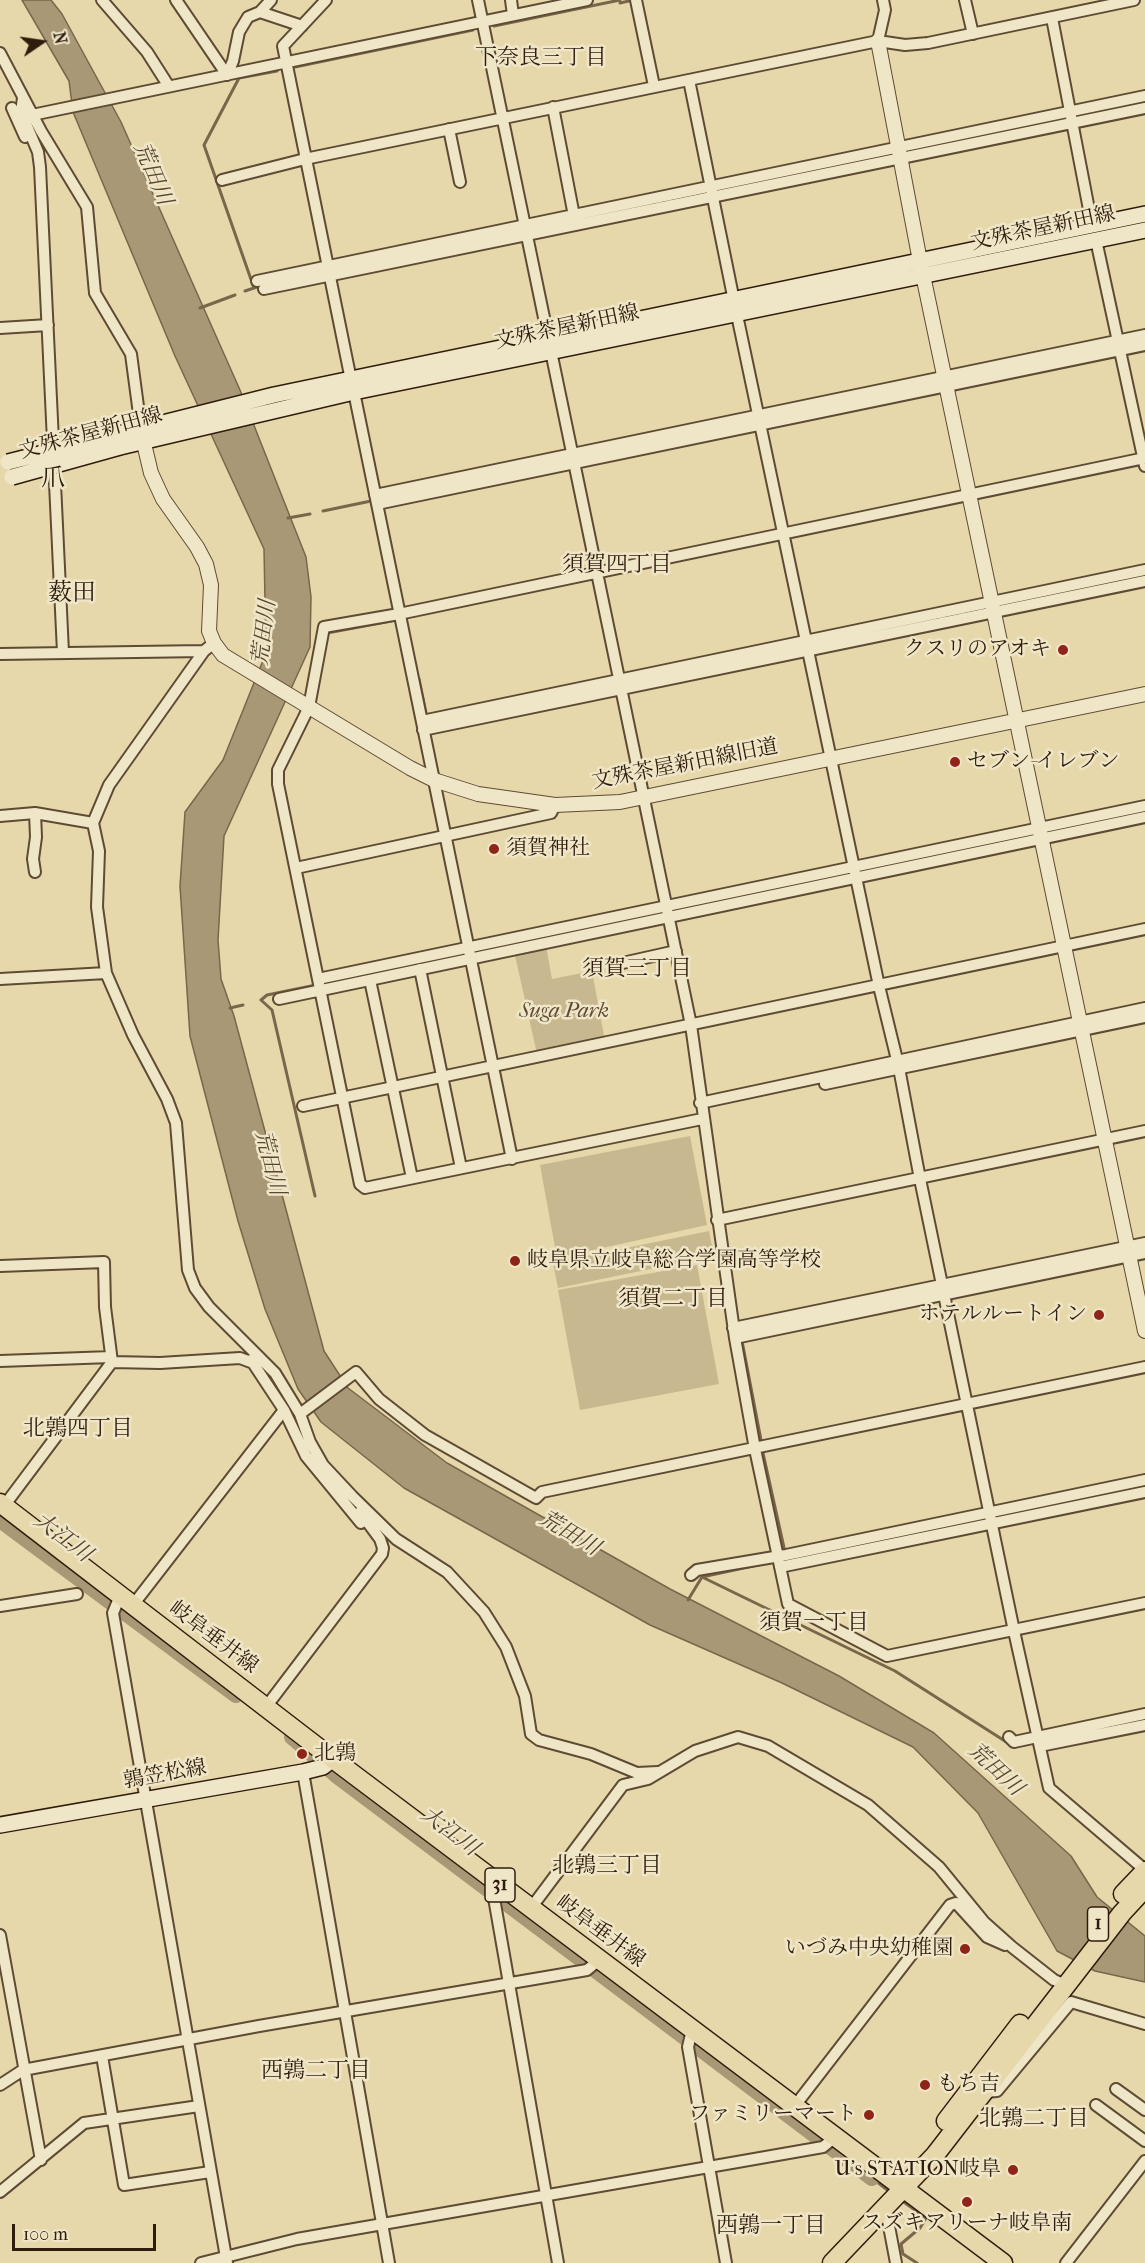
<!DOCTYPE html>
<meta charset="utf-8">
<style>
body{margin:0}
#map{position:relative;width:1145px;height:2263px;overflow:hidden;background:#e7d8ab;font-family:"IM FELL French Canon",serif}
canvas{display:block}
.north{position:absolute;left:12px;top:12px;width:60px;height:60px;-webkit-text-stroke:4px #efe6c8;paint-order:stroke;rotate:77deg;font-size:16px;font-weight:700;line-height:24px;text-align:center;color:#301c0d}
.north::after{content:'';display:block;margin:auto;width:21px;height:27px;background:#301c0d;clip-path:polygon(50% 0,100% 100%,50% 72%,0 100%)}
.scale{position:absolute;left:12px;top:2224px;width:144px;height:27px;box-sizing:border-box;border:3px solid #301c0d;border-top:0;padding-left:8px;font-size:18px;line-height:21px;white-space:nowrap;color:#301c0d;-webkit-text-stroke:4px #efe6c8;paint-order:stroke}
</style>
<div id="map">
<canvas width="1145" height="2263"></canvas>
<div class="north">N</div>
<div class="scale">100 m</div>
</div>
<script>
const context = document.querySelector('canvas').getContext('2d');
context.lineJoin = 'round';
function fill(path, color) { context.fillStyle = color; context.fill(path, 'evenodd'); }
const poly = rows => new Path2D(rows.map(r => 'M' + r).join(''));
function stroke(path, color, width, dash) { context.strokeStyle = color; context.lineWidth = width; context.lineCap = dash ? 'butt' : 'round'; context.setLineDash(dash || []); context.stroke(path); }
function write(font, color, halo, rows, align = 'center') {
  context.font = font + ' "IM FELL French Canon","Noto Serif JP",serif'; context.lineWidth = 5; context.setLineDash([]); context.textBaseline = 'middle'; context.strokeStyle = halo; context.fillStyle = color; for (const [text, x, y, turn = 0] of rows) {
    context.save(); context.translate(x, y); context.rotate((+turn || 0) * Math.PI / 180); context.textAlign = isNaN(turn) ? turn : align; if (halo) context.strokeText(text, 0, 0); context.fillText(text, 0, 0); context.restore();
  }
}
fill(poly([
 [546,946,552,979,592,971,605,1041,537,1054,514,951],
 [690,1136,707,1225,557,1258,540,1165],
 [709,1231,714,1256,558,1288,553,1263],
 [697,1265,719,1384,580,1410,558,1290]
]), '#c8b890');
const water = poly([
 [22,0,51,0,62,14,121,122,240,390,306,557,311,597,310,647,224,836,218,940,221,979,234,1016,324,1351,348,1388,447,1463,670,1589,839,1676,934,1733,1071,1856,1097,1897,1145,1936,1145,1982,1095,1971,1057,1951,978,1813,913,1747,782,1683,650,1625,404,1488,321,1422,298,1389,265,1309,238,1221,190,1036,180,886,185,812,223,760,266,653,264,549,175,356,73,112,69,81,22,0]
]);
fill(water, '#a99875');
stroke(water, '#79664b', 1.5);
stroke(poly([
 [620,3,633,0],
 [494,26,620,0],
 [295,67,473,30],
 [1076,117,1145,102],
 [1005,131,1068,118],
 [254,288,204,145,239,78,277,71],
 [245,291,263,285],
 [200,308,235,295],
 [323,511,371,501],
 [288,518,310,514],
 [327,633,391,621],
 [419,679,426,713],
 [1051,831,1082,825],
 [861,871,1031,835],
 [681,908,851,873],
 [474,952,533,939],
 [364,975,465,954],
 [261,1000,272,1010,315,1196],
 [261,1000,267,995,316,985],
 [230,1008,243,1005],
 [742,1341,761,1440],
 [763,1453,785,1552],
 [702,1577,895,1671,1008,1743],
 [688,1600,702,1577,762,1564],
 [872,2178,890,2192],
 [901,2200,926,2218,920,2228,901,2244,903,2254,917,2263]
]), '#79664b', 3);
stroke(poly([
 [0,1520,236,1695],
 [292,1737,336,1775,872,2178]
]), '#a99875', 16);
const minor = poly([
 [102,0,147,52,168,85],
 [176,0,227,75],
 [326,0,283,46,351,380],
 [478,0,691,1025,735,1338,755,1449,788,1604,887,1656,1145,1603],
 [511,0,513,15],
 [636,0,654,86],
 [965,0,973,34],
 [260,12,271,0],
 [1052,18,1092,225],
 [878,41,885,10,883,0],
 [0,53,41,131,87,207,95,293,131,354,141,429],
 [227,75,233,61,239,32,248,17,260,12,302,26],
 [689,80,734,301],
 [23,98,21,112,38,152,40,167,63,652],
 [553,107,574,216],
 [12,108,25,137],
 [32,115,587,0],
 [449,129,460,182],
 [222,180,305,159,878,41,905,45,928,43,1134,0],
 [1096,240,1145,466],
 [257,281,1145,96],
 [264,289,1145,108],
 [737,315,879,986,899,1068,920,1179,1014,1631,1049,1788,1145,1870],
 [0,328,48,325],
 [354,392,512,1159],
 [375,495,1145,335],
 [377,504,1145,345],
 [214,643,204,651,109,785,93,823,99,851,97,907,106,973,133,1035,167,1099,176,1123,188,1270,195,1288,209,1307,275,1373,300,1414,310,1442,323,1465,352,1496,396,1539,447,1572,484,1612,506,1647,525,1696,531,1734,539,1740,591,1754,637,1773,658,1772],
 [0,654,204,651],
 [422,721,1145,570],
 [423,730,1145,581],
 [35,813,36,837,33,859,35,872],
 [0,816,35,813,93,823],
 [296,868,551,813,555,805],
 [618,964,676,951],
 [420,969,461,1168],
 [0,979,106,973],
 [318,979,1145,806],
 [370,980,412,1178],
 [279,999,1145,817],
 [825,1084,1145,1017],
 [700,1103,1145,1008],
 [303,1106,1145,929],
 [702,1119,365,1188,360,1184,278,784,278,770,309,707,324,627,399,614,1145,458],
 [717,1220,1145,1131],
 [0,1266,104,1262,105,1307,112,1362],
 [733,1328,1145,1243],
 [735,1338,1145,1253],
 [251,1360,284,1410,306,1456,361,1523],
 [0,1361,111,1357],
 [112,1362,160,1363,240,1358,256,1364],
 [300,1414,356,1372,379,1399,425,1435,536,1498,542,1492,1145,1367],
 [4,1506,112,1362],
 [780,1567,1145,1492],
 [691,1575,697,1570,786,1555,1145,1480],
 [120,1596,113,1613,227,2263],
 [133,1605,284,1410],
 [0,1606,77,1594],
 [266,1707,382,1554,383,1548,380,1539,360,1512],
 [1009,1737,1014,1742,1145,1714],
 [1040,1746,1145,1725],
 [303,1772,389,2263],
 [499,1884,494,1898,558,2263],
 [531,1908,623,1785,648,1779,695,1751,738,1737,768,1746,868,1805,939,1867,984,1922,1012,1947,1054,1980,1066,1985],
 [0,1935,41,2160],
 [692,2030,688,2047,726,2263],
 [102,2056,124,2185,210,2172],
 [0,2085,23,2070,259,2026,587,1970,599,1960],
 [1116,2089,1145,2110],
 [985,2092,997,2091,1071,2002,1145,2024],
 [1096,2105,1145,2141],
 [794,2107,950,1905,956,1903,987,1937,1005,1945],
 [0,2192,84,2123,199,2106],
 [885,2205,896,2263],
 [201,2263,297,2239,823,2147,835,2137],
 [1066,2263,1145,2161]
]);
const tertiary = poly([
 [878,41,920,261,1145,1331],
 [141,431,151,473,163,499,197,547,206,564,211,585,209,631,214,643,223,655,410,768,434,780,478,794,555,805,620,802,1145,694]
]);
const secondary = poly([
 [119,434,274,395,1145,214],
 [120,447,354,392,1145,230],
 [0,1825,303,1772,323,1767,333,1759]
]);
const primary = poly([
 [0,1503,333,1759,1003,2263],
 [1123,1894,1145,1871],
 [946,2121,1020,2024],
 [832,2263,935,2155,1122,1913,1145,1888]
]);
stroke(minor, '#5e4b34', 14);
stroke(tertiary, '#5e4b34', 16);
stroke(secondary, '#301c0d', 18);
stroke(primary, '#301c0d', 21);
stroke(minor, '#efe6c8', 10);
stroke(tertiary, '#efe6c8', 14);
stroke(secondary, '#efe6c8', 15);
stroke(primary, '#e7d8ab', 18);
const secondaryBridge = poly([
 [8,462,119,434],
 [12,477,120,447]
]);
stroke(secondaryBridge, '#301c0d', 18, []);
stroke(secondaryBridge, '#efe6c8', 15);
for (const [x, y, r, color] of [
 [1063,650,6,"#8f2418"],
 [955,762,6,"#8f2418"],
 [494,849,6,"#8f2418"],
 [515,1261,6,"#8f2418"],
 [1099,1315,6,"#8f2418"],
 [302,1754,6,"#8f2418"],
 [965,1949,6,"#8f2418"],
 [925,2085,6,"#8f2418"],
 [869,2115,6,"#8f2418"],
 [1013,2170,6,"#8f2418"],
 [967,2202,6,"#8f2418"]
]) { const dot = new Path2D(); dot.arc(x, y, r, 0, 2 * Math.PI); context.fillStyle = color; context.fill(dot); stroke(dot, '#efe6c8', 2); }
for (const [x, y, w] of [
 [500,1885,30],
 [1098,1924,21]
]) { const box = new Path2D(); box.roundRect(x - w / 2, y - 17, w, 34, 4.5); context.fillStyle = '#efe6c8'; context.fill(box); stroke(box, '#301c0d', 1.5); }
write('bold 20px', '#301c0d', null, [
 ["31",500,1885],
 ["1",1098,1924]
]);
write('21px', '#301c0d', '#efe6c8', [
 ["文殊茶屋新田線",1043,229,-12],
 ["文殊茶屋新田線",567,328,-12],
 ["文殊茶屋新田線",91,434,-15],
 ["文殊茶屋新田線旧道",685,765,-11],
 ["岐阜垂井線",213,1638,37],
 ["鶉笠松線",165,1775,-10],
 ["岐阜垂井線",600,1932,37]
]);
write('21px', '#301c0d', '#efe6c8', [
 ["クスリのアオキ",1051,650],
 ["セブン-イレブン",967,762,"left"],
 ["須賀神社",506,849,"left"],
 ["岐阜県立岐阜総合学園高等学校",527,1261,"left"],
 ["ホテルルートイン",1087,1315],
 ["北鶉",314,1754,"left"],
 ["いづみ中央幼稚園",953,1949],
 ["もち吉",937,2085,"left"],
 ["ファミリーマート",857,2115],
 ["U’s STATION岐阜",1001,2170],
 ["スズキアリーナ岐阜南",967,2224,"center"]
], 'right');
write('italic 21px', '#5e4b34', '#efe6c8', [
 ["Suga Park",564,1012]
]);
write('22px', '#301c0d', '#efe6c8', [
 ["下奈良三丁目",541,59],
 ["須賀四丁目",617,566],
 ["須賀三丁目",637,970],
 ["須賀二丁目",673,1300],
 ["北鶉四丁目",78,1430],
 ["須賀一丁目",814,1624],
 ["北鶉三丁目",607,1867],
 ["西鶉二丁目",316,2072],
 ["北鶉二丁目",1034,2120],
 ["西鶉一丁目",771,2227]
]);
write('italic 22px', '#5a4731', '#efe6c8', [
 ["荒田川",152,174,67],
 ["荒田川",265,633,-83],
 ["荒田川",269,1163,76],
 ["荒田川",569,1534,31],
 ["大江川",62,1538,37],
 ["荒田川",995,1770,43],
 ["大江川",449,1832,37]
]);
write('24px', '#301c0d', '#efe6c8', [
 ["爪",53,479],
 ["薮田",72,594]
]);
</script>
